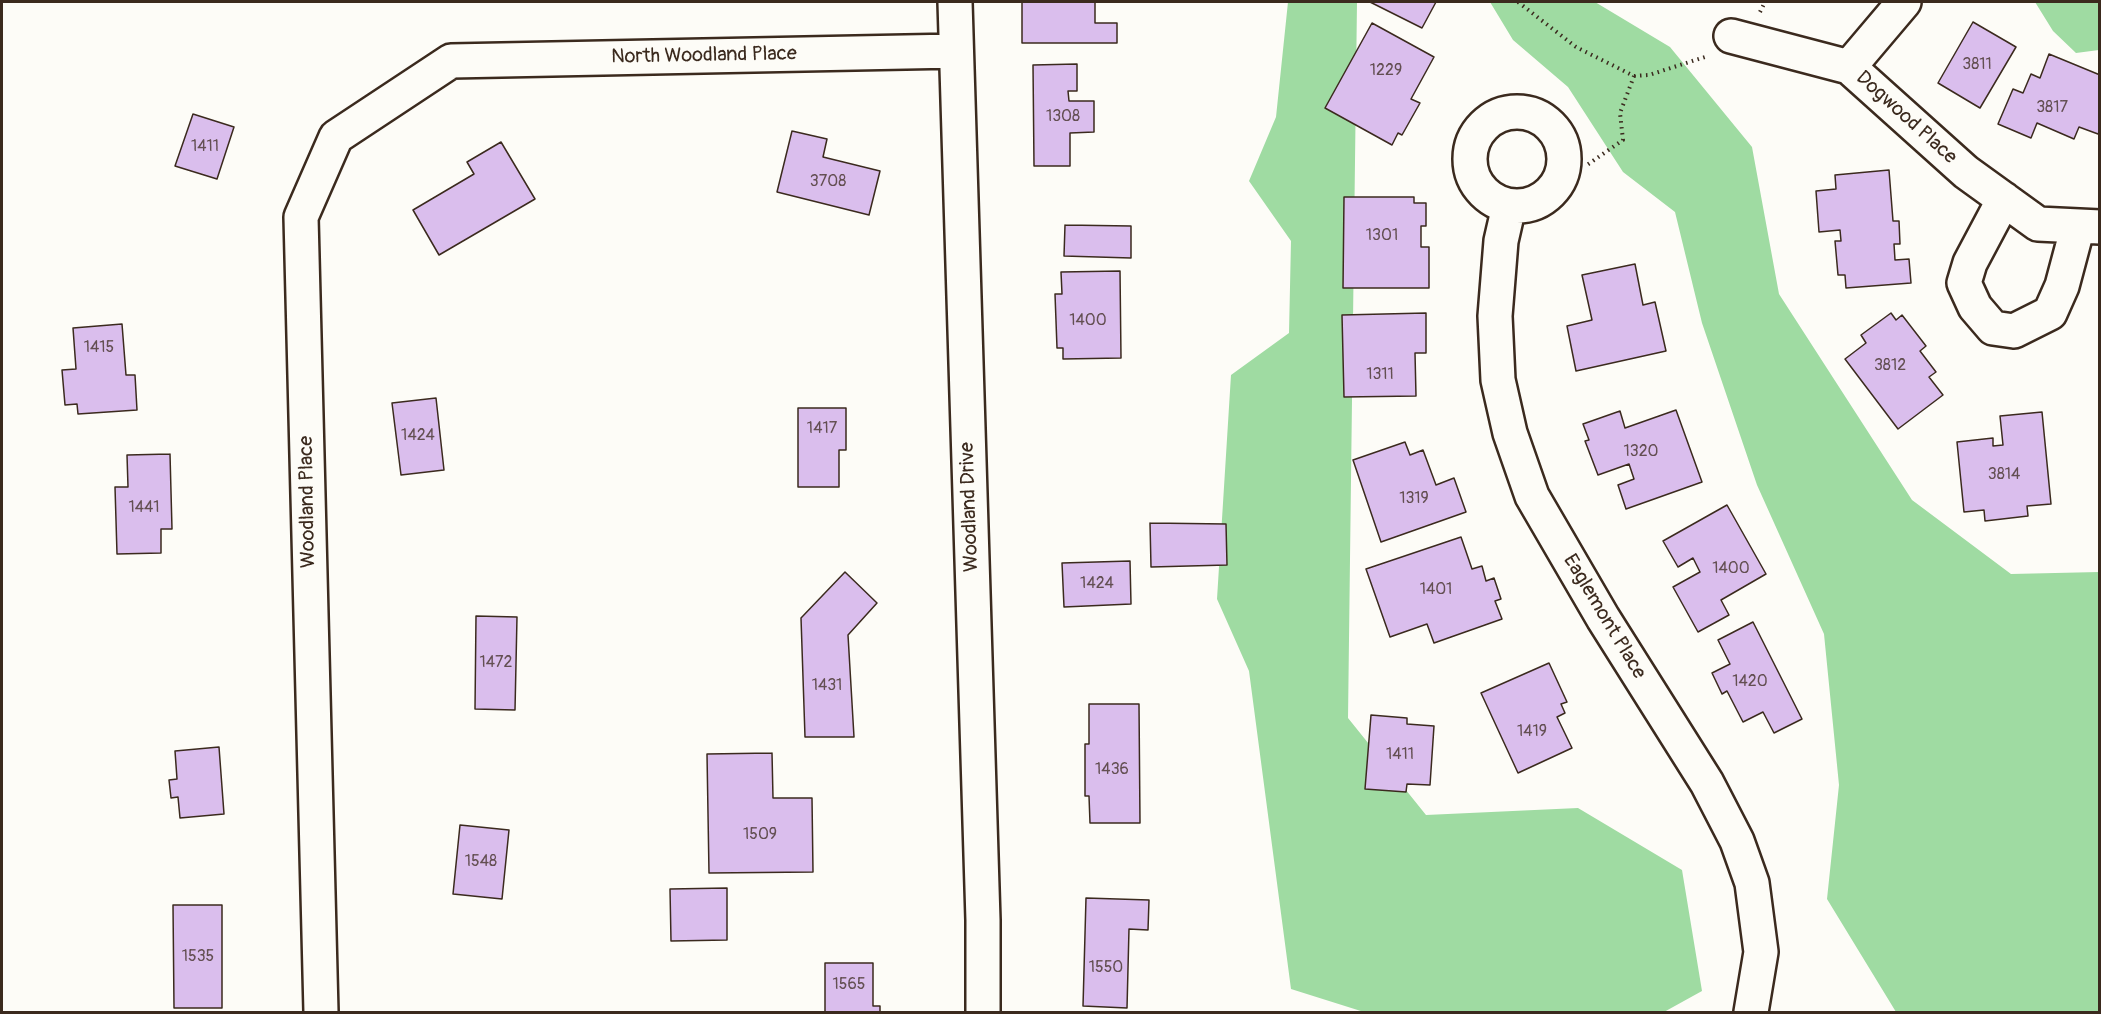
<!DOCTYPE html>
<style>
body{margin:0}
#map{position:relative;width:2101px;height:1014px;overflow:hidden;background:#fdfcf7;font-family:Pangolin,sans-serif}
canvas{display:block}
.frame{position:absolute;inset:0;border:3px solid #3b2a1e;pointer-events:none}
</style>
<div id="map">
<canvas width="2101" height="1014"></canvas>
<div class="frame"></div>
</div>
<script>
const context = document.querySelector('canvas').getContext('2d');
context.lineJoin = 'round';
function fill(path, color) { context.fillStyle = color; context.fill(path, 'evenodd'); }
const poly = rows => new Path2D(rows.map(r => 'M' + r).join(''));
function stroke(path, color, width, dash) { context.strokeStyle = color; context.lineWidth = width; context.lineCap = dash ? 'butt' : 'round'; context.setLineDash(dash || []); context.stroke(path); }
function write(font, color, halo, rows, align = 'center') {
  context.font = font + ' Pangolin,sans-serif'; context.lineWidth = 4.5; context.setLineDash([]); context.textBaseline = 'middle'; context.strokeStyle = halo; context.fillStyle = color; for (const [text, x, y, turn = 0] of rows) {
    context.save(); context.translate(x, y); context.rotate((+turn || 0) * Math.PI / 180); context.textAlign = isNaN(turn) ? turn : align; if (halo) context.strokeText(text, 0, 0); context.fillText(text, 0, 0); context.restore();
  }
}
fill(poly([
 [1288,2,1357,2,1348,718,1426,815,1578,808,1682,870,1702,991,1664,1012,1364,1012,1291,989,1249,671,1217,599,1231,375,1289,333,1291,241,1249,181,1276,117],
 [1490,2,1595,2,1670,47,1752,147,1779,294,1912,500,2011,574,2099,572,2099,1012,1896,1012,1827,899,1839,785,1824,634,1757,485,1702,323,1675,212,1623,172,1568,87,1513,40],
 [2035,2,2099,2,2099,50,2076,53,2053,31]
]), '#9fdba2');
const building = poly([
 [1022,2,1095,2,1095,23,1117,23,1117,43,1022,43,1022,2],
 [1370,2,1436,2,1422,28,1370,2],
 [1973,22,2016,47,1980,108,1938,83,1973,22],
 [1372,23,1434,57,1411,99,1420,103,1402,135,1398,133,1392,145,1325,108,1372,23],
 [2049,54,2100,75,2100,130,2098,134,2079,127,2074,139,2037,123,2031,138,1998,124,2013,89,2023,93,2031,74,2040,78,2049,54],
 [1077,64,1077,91,1068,91,1069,101,1094,101,1094,132,1070,133,1070,166,1034,166,1033,65,1077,64],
 [193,114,234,127,217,179,175,166,193,114],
 [792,131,827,139,823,157,880,171,869,215,777,192,792,131],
 [501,142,535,199,439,255,413,210,474,174,467,162,501,142],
 [1889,170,1893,221,1899,221,1900,244,1894,244,1895,260,1909,259,1911,283,1846,288,1845,275,1838,275,1835,241,1841,241,1840,230,1819,232,1816,191,1836,189,1835,175,1889,170],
 [1344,197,1414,197,1414,203,1426,203,1426,226,1421,226,1421,247,1429,247,1429,288,1343,288,1344,197],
 [1065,225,1131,226,1131,258,1064,256,1065,225],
 [1635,264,1643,305,1655,302,1666,351,1576,371,1567,326,1592,320,1582,275,1635,264],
 [1120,271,1121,358,1063,359,1063,348,1057,348,1055,294,1062,294,1061,272,1120,271],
 [1426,313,1426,353,1415,353,1416,396,1344,397,1342,315,1426,313],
 [1891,313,1896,320,1902,315,1926,346,1920,351,1936,372,1929,377,1943,395,1898,429,1845,359,1866,343,1861,335,1891,313],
 [122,324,126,375,135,375,137,410,78,414,77,404,65,405,62,370,76,369,73,328,122,324],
 [436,398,444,470,401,475,392,403,436,398],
 [798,408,846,408,846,450,839,450,839,487,798,487,798,408],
 [1676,410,1702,482,1626,509,1618,485,1634,479,1629,464,1598,475,1585,441,1589,440,1583,424,1620,411,1625,428,1676,410],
 [2042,412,2051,504,2027,506,2028,516,1985,521,1984,510,1964,512,1957,442,1993,438,1993,446,2003,445,2000,416,2042,412],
 [1405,442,1410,455,1423,450,1436,485,1454,478,1466,512,1381,542,1353,460,1405,442],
 [170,454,172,529,161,529,161,553,117,554,115,487,128,487,127,455,170,454],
 [1727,505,1766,574,1721,600,1729,615,1698,632,1673,587,1700,572,1693,558,1678,567,1663,541,1727,505],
 [1150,523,1226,524,1227,565,1151,567,1150,523],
 [1461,537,1472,569,1482,566,1486,581,1494,578,1501,599,1495,601,1502,619,1434,643,1427,624,1390,637,1366,569,1461,537],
 [1130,561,1131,604,1064,607,1062,563,1130,561],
 [845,572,877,603,848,635,854,737,805,737,801,618,845,572],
 [476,616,517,617,515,710,475,709,476,616],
 [1753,622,1802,719,1774,733,1763,712,1743,722,1727,691,1722,694,1712,673,1730,664,1718,640,1753,622],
 [1549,663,1567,702,1561,704,1565,713,1557,717,1572,748,1518,773,1481,693,1549,663],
 [1089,704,1139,704,1140,823,1090,823,1089,796,1085,796,1085,744,1089,744,1089,704],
 [1371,715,1407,718,1407,724,1434,726,1430,785,1407,784,1406,792,1365,789,1371,715],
 [219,747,224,814,180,818,178,797,171,798,169,780,177,779,175,751,219,747],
 [772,753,773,798,812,798,813,872,709,873,707,754,772,753],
 [460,825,509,830,502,899,453,894,460,825],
 [727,888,727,940,671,941,670,889,727,888],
 [1086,898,1149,900,1148,930,1129,929,1127,1008,1083,1006,1086,898],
 [173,905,222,905,222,1008,174,1008,173,905],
 [825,963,873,963,873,1006,880,1006,880,1012,825,1012,825,963]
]);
fill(building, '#dabeed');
stroke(building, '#3b2a1e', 1.5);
const minor = poly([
 [955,2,983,920,983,1012],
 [1731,36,1849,67,1966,172,2038,224,2100,227],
 [1849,67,1904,2],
 '1470 159a47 47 0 1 1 94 0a47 47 0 1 1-94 0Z',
 [2004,199,1970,263,1964,283,1975,307,1993,328,2014,331,2050,313,2062,286,2078,226],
 [1509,206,1501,241,1495,316,1498,380,1510,433,1532,496,1603,618,1707,783,1737,841,1752,883,1761,952,1751,1012],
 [321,1012,301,217,336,137,451,61,956,51]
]);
stroke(minor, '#3b2a1e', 38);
stroke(poly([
 [1518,2,1576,47,1634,76,1620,113,1623,140,1587,165],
 [1760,12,1765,2],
 [1634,76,1649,75,1708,56]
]), '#3b2a1e', 4, [1.5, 4.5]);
stroke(minor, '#fdfcf7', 33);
write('16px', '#634f52', null, [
 ["3811",1977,65],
 ["1229",1386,71],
 ["3817",2052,108],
 ["1308",1063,117],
 ["1411",205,147],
 ["3708",828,182],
 ["1301",1382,236],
 ["1400",1088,321],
 ["1415",99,348],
 ["3812",1890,366],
 ["1311",1380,375],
 ["1417",822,429],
 ["1424",418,436],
 ["1320",1641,452],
 ["3814",2004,475],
 ["1319",1414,499],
 ["1441",144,508],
 ["1400",1731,569],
 ["1424",1097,584],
 ["1401",1436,590],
 ["1472",496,663],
 ["1420",1750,682],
 ["1431",827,686],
 ["1419",1532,732],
 ["1411",1400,755],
 ["1436",1112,770],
 ["1509",760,835],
 ["1548",481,862],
 ["1535",198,957],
 ["1550",1106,968],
 ["1565",849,985]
]);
write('20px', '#3b2a1e', '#fdfcf7', [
 ["North Woodland Place",704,56,-1],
 ["Dogwood Place",1906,118,42],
 ["Woodland Place",308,502,-91],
 ["Woodland Drive",970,507,-92],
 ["Eaglemont Place",1604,617,59]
]);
</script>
